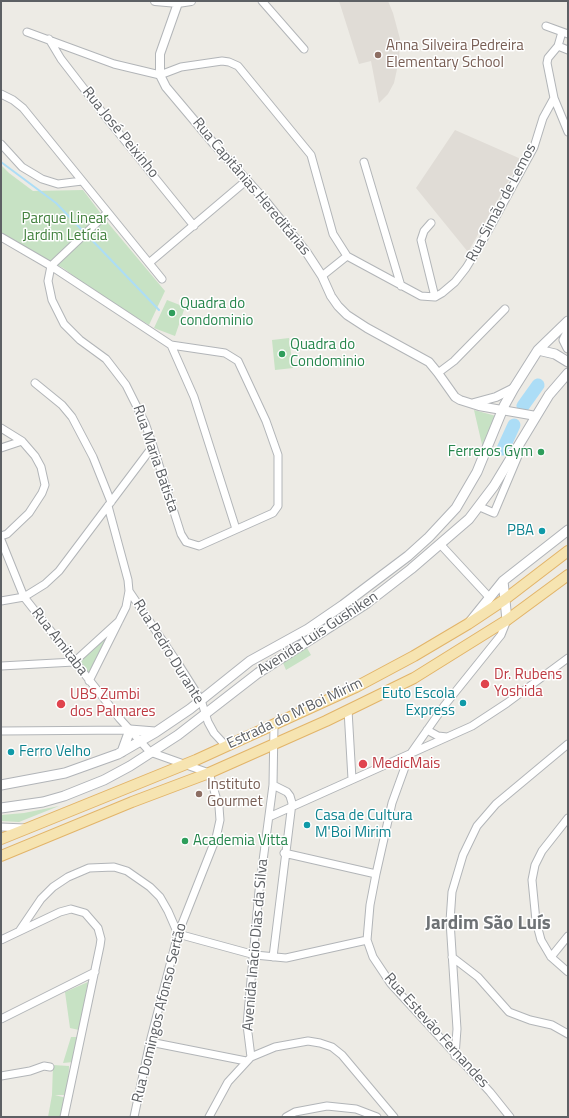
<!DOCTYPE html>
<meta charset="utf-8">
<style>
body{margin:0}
#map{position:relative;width:569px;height:1118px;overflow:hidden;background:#edebe5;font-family:"Titillium Web",sans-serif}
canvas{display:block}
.frame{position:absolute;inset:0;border:2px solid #5d6064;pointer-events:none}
</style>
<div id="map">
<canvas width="569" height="1118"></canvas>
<div class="frame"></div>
</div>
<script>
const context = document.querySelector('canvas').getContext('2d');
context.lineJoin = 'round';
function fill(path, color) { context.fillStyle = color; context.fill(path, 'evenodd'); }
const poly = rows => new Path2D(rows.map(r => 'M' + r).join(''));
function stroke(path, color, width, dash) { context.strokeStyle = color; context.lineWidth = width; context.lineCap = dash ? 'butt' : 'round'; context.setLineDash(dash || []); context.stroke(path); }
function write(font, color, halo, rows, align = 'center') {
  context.font = font + ' "Titillium Web",sans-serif'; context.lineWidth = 3; context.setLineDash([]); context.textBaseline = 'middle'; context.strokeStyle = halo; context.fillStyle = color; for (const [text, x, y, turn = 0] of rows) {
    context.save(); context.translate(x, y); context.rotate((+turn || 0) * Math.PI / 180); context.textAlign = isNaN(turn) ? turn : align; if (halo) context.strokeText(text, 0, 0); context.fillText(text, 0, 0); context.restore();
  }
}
fill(poly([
 [339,1,388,1,393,13,400,39,399,60,394,83,388,94,379,103,371,61,359,64],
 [455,130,521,159,468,252,416,188]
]), '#e0dcd6');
fill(poly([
 [1,165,9,173,33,191,83,190,108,223,165,291,149,325,94,291,63,268,1,234],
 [167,300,185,307,175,336,154,328],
 [289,338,293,368,275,370,272,340],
 [474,410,496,416,483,449],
 [115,627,88,678,75,663],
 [307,648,311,655,286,670,283,663],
 [59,806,19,822,1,821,1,815,24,813],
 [88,982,79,1030,70,1028,65,992],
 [71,1037,77,1037,73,1062,63,1063],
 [53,1065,69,1066,68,1095,55,1095,66,1098,63,1117,48,1117,52,1095]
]), '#c7e2c4');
stroke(poly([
 [1,162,56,203,81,229],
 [89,237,159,310]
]), '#acddf6', 2);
stroke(poly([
 [523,406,538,385],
 [503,449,514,425]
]), '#acddf6', 13);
const minor = poly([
 [262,1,304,49],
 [546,26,568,34],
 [27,32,114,64,160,75,181,67,222,61,229,62,238,66,311,155,333,234,347,256],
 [562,32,558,46,548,58,547,63,554,98,568,132],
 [49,39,61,59,105,116,194,226],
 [558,46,568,50],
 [1,94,13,100,23,108,162,279],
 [1,144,22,167,42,179,58,184,82,181],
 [364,162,401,286],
 [431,223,424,231,421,240,435,297],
 [1,237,51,266,171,345,225,353,238,361,266,421,278,455,278,506,273,513,199,546,186,542,181,534,153,446,145,423,126,385,106,359,80,340,64,324,52,300,48,281,51,266,107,213],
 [149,263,247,180],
 [322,276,347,256,421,296,435,297,442,293,455,282,466,268,482,242,534,147,543,118,554,98],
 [171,345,194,397,236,529],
 [438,373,454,361,505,309],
 [35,383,62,405,72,417,93,457,111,502],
 [1,428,22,441,35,456,41,467,45,485,42,493,29,513,7,534,1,536],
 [1,448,22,441],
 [108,506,128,580,129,591,179,665,201,700,208,722,214,733,226,746],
 [480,507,494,513,518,456,519,447],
 [1,540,24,597,120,719,150,752,209,773,219,807,220,820,216,838,178,934,150,1042,134,1117],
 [440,544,489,597],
 [1,601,24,597,45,584,59,571,153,446],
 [507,620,501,635,444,706,409,756,392,803,376,874,370,905,367,940,373,957,391,984,490,1092,510,1117],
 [1,666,74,662,119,621],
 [89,681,126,607,129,591],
 [348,710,352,779],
 [427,730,438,736,447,737],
 [1,731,130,730],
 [269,817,472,726,507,703,568,658],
 [568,818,542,851,535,865,532,880,536,921,541,940,551,957,568,972],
 [1,827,25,828],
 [284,853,376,874],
 [20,930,41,899,53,887,68,877,89,868,114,867,127,871,150,887,160,897,168,911,178,934],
 [178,934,255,955,286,958,367,940],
 [1,940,60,912,71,909,85,913,98,928,101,939,100,946,64,1117],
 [273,957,292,803,290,796,287,792,273,785],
 [452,957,478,977,509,1012,530,1020,552,1025,568,1034],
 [551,957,568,936],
 [1,1019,95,972],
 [150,1042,246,1061],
 [455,1056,457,1029,450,921,452,892,463,855,477,826,496,804,568,744],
 [251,1057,247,1025,259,891,273,785,274,725],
 [1,1076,30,1071,44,1066,50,1067],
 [209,1117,228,1082,251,1057,275,1047,308,1041,320,1043,332,1047,342,1055,394,1117],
 [286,1117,295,1112,327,1106,356,1109,377,1117]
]);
const tertiary = poly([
 [155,1,178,3,191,1],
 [178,3,160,54,160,75,166,87,214,144,262,197,307,253,322,276,331,296,338,306,347,315,367,328,429,362,438,373,455,397,460,400,479,406,536,416],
 [474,403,496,397,514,388]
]);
const secondary = poly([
 [568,332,564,340,568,348],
 [538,350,555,354,568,362],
 [503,581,507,620],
 [470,622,503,581,568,530],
 [122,752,130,730,155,732],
 [1,785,65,773,118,754,156,732,190,709,250,661,308,629,343,605,408,556,429,537,456,508,477,472,504,406,514,388,538,350,568,321],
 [1,808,43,802,64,796,104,780,130,766,178,735,258,673,367,603,411,569,469,519,494,486,549,395,568,373]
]);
const primary = poly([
 [1,839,196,760,356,687,414,656,468,624,504,600,568,551],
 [1,856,132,802,209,773,326,721,414,678,507,620,568,575]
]);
stroke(minor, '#b2b5b8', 9);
stroke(tertiary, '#b2b5b8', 10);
stroke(secondary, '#b1b4b8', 11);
stroke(primary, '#e2b469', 12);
stroke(minor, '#fff', 7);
stroke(tertiary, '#fff', 8);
stroke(secondary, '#fff', 9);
stroke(primary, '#f6e4b1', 10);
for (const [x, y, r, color] of [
 [378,55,4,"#8d6e63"],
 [172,313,4,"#2e9e5b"],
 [282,354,4,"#2e9e5b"],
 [541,452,4,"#2e9e5b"],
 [542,531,4,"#0f9aa8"],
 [485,684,5,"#e0444e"],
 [463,703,4,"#0f9aa8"],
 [61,704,5,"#e0444e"],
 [11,752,4,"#0f9aa8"],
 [363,764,5,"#e0444e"],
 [199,794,4,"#8d6e63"],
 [307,825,4,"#0f9aa8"],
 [185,841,4,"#2e9e5b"]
]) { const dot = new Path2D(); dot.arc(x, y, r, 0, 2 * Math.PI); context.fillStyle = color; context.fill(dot); stroke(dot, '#fff', 1.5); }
write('15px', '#785e54', '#fff', [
 ["Anna Silveira Pedreira",386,46],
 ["Elementary School",386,63],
 ["Instituto",207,785],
 ["Gourmet",207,802]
], 'left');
write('15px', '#5d6064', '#fff', [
 ["Rua José Peixinho",120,133,51],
 ["Rua Capitânias Hereditárias",251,187,50],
 ["Rua Simão de Lemos",502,203,-62],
 ["Rua Maria Batista",155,459,71],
 ["Avenida Luis Gushiken",318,634,-33],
 ["Rua Amitaba",59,642,52],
 ["Rua Pedro Durante",168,652,58],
 ["Estrada do M'Boi Mirim",295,714,-25],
 ["Avenida Inácio Dias da Silva",256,945,-85],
 ["Rua Domingos Afonso Sertão",160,1013,-76],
 ["Rua Estevão Fernandes",436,1031,48]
]);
write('15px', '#42813e', '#fff', [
 ["Parque Linear",65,219],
 ["Jardim Letícia",65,236]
]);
write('15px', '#27864d', '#fff', [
 ["Quadra do",180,304],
 ["condominio",180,321],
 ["Quadra do",290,345],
 ["Condominio",290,362],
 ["Ferreros Gym",533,452,"right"],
 ["Academia Vitta",193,841]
], 'left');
write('15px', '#0d838f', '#fff', [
 ["PBA",534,531],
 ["Euto Escola",455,694],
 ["Express",455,711],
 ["Ferro Velho",19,752,"left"],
 ["Casa de Cultura",315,816,"left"],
 ["M'Boi Mirim",315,833,"left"]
], 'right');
write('15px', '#be3a42', '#fff', [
 ["Dr. Rubens",494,675],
 ["Yoshida",494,692],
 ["UBS Zumbi",70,695],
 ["dos Palmares",70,712],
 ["MedicMais",372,764]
], 'left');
write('bold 19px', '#6e7275', '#fff', [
 ["Jardim São Luís",488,924]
]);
</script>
